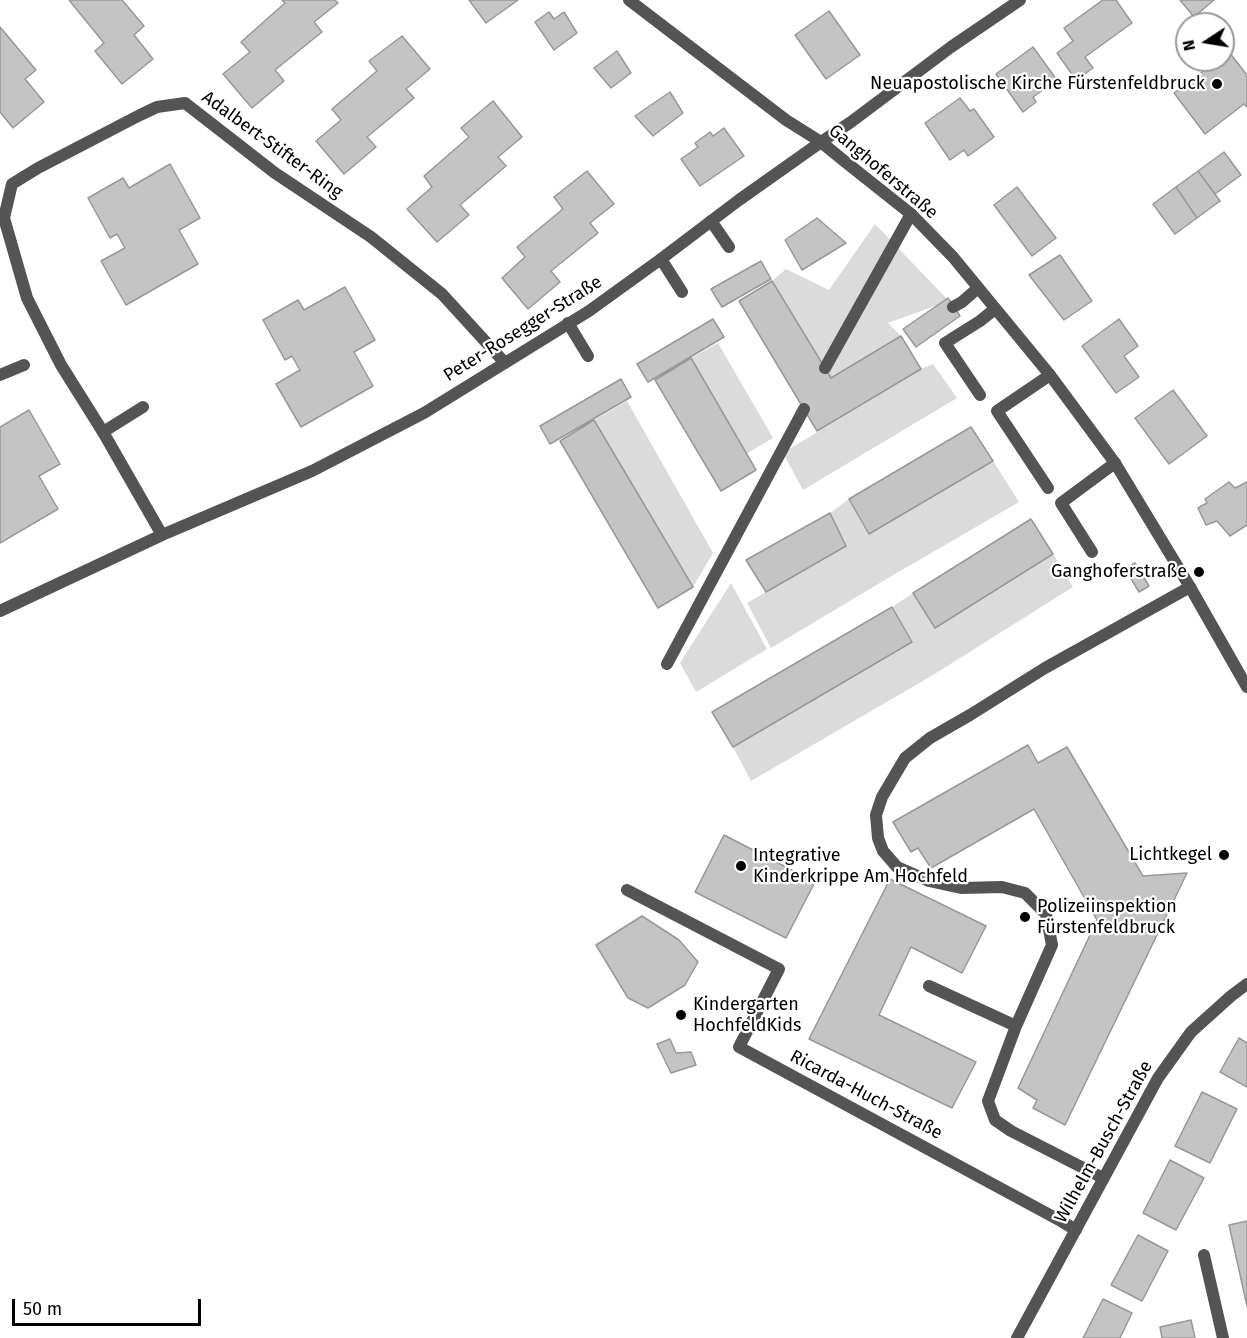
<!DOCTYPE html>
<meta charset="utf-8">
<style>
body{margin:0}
#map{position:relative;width:1247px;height:1338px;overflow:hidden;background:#fff;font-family:"Fira Sans",sans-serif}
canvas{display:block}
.north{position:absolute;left:1175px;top:12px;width:60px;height:60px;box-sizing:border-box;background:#fff;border:2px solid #999;border-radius:50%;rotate:258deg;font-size:16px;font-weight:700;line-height:24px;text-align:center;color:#000}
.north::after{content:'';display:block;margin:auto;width:21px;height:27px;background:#000;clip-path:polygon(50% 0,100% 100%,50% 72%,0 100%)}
.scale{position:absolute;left:12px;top:1299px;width:189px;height:27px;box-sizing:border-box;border:3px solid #000;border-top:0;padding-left:8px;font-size:18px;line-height:21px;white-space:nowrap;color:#000;-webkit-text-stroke:4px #fff;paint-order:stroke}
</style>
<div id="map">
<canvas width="1247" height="1338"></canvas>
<div class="north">N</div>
<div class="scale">50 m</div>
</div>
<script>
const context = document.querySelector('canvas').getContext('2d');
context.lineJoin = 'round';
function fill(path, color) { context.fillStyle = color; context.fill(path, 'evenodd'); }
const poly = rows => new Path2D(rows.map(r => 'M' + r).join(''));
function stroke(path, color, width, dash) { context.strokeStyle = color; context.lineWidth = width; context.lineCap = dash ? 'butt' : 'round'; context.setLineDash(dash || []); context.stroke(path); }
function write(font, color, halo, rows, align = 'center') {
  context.font = font + ' "Fira Sans",sans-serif'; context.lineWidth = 4.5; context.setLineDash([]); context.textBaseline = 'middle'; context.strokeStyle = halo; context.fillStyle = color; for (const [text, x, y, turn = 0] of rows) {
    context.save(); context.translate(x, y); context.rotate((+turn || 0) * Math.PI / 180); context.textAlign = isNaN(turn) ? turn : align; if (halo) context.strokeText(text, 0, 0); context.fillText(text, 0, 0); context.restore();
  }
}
fill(poly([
 [875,224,949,301,888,323,901,336,831,378,772,281,786,269,829,290],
 [718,343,773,438,746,454,691,358],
 [933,364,957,398,803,490,783,453,921,369],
 [627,401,713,553,693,587,594,420],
 [993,461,1019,502,895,574,771,648,747,603,846,546,830,513,849,499,869,534],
 [1053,554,1073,587,933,675,751,781,733,747,912,642,892,607,913,593,935,627],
 [731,583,767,649,696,692,680,663]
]), '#dbdbdb');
const building = poly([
 [69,0,122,0,144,26,134,35,153,59,122,84,95,51,104,43,69,0],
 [282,0,335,0,338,3,314,22,322,32,275,70,284,81,252,108,223,74,250,52,241,42,285,3,282,0],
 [469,0,518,0,486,23,469,0],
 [1103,0,1116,0,1132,23,1085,57,1093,68,1076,80,1057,53,1073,41,1064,28,1103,0],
 [1180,0,1214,0,1194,17,1180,0],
 [829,11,860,55,826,79,795,35,829,11],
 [549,12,554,19,564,12,577,33,554,50,535,22,549,12],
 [0,27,36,70,25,79,44,102,13,128,0,112,0,27],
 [402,36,430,69,406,89,414,98,367,137,376,147,344,174,316,141,341,120,332,109,377,71,369,61,402,36],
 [1033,47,1057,80,1033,97,1036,102,1023,112,996,74,1033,47],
 [617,51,631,73,611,88,594,68,617,51],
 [1229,52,1247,75,1247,107,1244,104,1205,134,1174,93,1218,60,1223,60,1223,56,1229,52],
 [670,92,683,113,653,136,635,116,670,92],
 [960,98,970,111,974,109,994,137,968,156,964,150,950,160,925,123,960,98],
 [493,101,522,137,498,157,506,166,460,205,469,215,437,242,407,209,432,187,424,176,469,137,461,128,493,101],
 [724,128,744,156,700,186,681,159,698,147,695,143,710,132,713,136,724,128],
 [1224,152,1241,175,1215,194,1198,171,1224,152],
 [170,164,200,218,179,230,198,264,126,305,101,261,125,248,117,234,110,238,88,198,123,178,129,188,170,164],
 [587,171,614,204,590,223,598,233,551,271,560,282,528,309,502,278,525,257,517,247,563,209,554,197,587,171],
 [1198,171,1220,201,1197,218,1176,187,1198,171],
 [1017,187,1056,238,1032,256,994,205,1017,187],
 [1176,187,1197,218,1175,234,1153,204,1176,187],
 [817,218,846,243,802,270,785,240,817,218],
 [1060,255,1092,301,1064,320,1029,275,1060,255],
 [761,261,771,279,722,307,711,289,761,261],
 [772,281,831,378,901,336,921,369,817,431,739,301,772,281],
 [345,287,375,340,354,352,373,386,301,427,276,384,300,370,292,356,285,360,263,320,298,300,304,310,345,287],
 [948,298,960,316,916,347,903,329,948,298],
 [713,319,724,337,648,382,637,364,713,319],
 [1119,319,1138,346,1124,356,1139,377,1116,393,1082,346,1119,319],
 [691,358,756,470,721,491,655,380,691,358],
 [621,379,631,397,550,444,540,426,621,379],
 [1173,390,1207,436,1169,464,1135,418,1173,390],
 [29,410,60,464,39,476,58,509,0,543,0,427,29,410],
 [594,420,693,587,658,608,560,441,594,420],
 [971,427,993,461,869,534,849,499,971,427],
 [1229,482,1235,488,1247,482,1247,525,1230,536,1217,521,1206,525,1198,508,1207,503,1205,499,1229,482],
 [830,513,846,546,766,592,746,560,830,513],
 [1031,519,1053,554,935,628,913,593,1031,519],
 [1135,563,1149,586,1139,592,1125,569,1135,563],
 [892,607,912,642,733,747,712,712,892,607],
 [1028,745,1038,763,1067,747,1143,876,1187,873,1065,1125,1033,1108,1037,1100,1018,1088,1097,920,1034,809,931,868,918,848,911,852,893,822,1028,745],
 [724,835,815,882,786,938,695,892,724,835],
 [890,879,986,926,962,973,911,947,879,1015,976,1062,952,1108,809,1039,890,879],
 [642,916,679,940,698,962,685,985,648,1008,628,998,596,945,642,916],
 [1239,1038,1247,1043,1247,1087,1220,1072,1239,1038],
 [670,1039,676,1053,691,1052,696,1065,671,1073,657,1044,670,1039],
 [1202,1092,1237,1109,1210,1163,1175,1146,1202,1092],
 [1170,1160,1204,1178,1176,1230,1143,1213,1170,1160],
 [1247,1221,1247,1306,1229,1225,1247,1221],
 [1138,1235,1168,1251,1142,1301,1111,1285,1138,1235],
 [1103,1299,1132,1313,1120,1338,1083,1338,1103,1299],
 [1191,1320,1195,1338,1162,1338,1160,1327,1191,1320]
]);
fill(building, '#c4c4c4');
stroke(building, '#989898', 1.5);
stroke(poly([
 [711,221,729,247],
 [661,259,682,292],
 [953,307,962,302,978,288],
 [568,323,588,356],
 [825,368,911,214],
 [0,375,24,365],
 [980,395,945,343,980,321,995,309],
 [103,432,143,407],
 [1048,488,997,411,1050,375],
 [1092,552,1061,503,1115,463],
 [667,664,804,409],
 [929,986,1016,1026],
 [1103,1178,1011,1131,995,1120,988,1101,1016,1026,1052,945,1046,914,1025,893,1002,887,961,888,929,881,897,867,883,851,878,838,876,815,882,797,905,758,930,738,970,715,1045,668,1190,587]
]), '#545454', 12);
stroke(poly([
 [629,0,786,120,821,142,843,160,911,214,953,257,1050,375,1115,463,1190,587,1247,687],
 [162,535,103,432,61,365,27,298,4,218,12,184,38,168,140,115,157,107,185,103,275,173,371,237,442,294,505,363],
 [0,611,162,535,312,471,424,413,589,311,661,259,739,200,821,142,851,122,951,47,1020,0],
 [627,890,779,969,739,1047,1061,1221,1076,1230],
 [1204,1255,1223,1338],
 [1017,1338,1158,1078,1191,1032,1231,996,1247,984]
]), '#545454', 12);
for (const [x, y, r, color] of [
 [1217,84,6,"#000"],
 [1199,572,6,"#000"],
 [1224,855,6,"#000"],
 [741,866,6,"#000"],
 [1025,917,6,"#000"],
 [681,1015,6,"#000"]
]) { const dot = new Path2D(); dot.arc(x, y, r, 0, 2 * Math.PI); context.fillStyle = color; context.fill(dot); stroke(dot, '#fff', 2); }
write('18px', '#000', '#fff', [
 ["Neuapostolische Kirche Fürstenfeldbruck",1205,84],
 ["Ganghoferstraße",1187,572],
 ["Lichtkegel",1212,855],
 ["Integrative",753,856,"left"],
 ["Kinderkrippe Am Hochfeld",753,877,"left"],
 ["Polizeiinspektion",1037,907,"left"],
 ["Fürstenfeldbruck",1037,928,"left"],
 ["Kindergarten",693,1005,"left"],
 ["HochfeldKids",693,1026,"left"]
], 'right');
write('18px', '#000', '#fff', [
 ["Adalbert-Stifter-Ring",272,145,36],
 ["Ganghoferstraße",883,172,40],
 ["Peter-Rosegger-Straße",523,329,-32],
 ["Ricarda-Huch-Straße",866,1095,28],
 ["Wilhelm-Busch-Straße",1104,1142,-61]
]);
</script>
